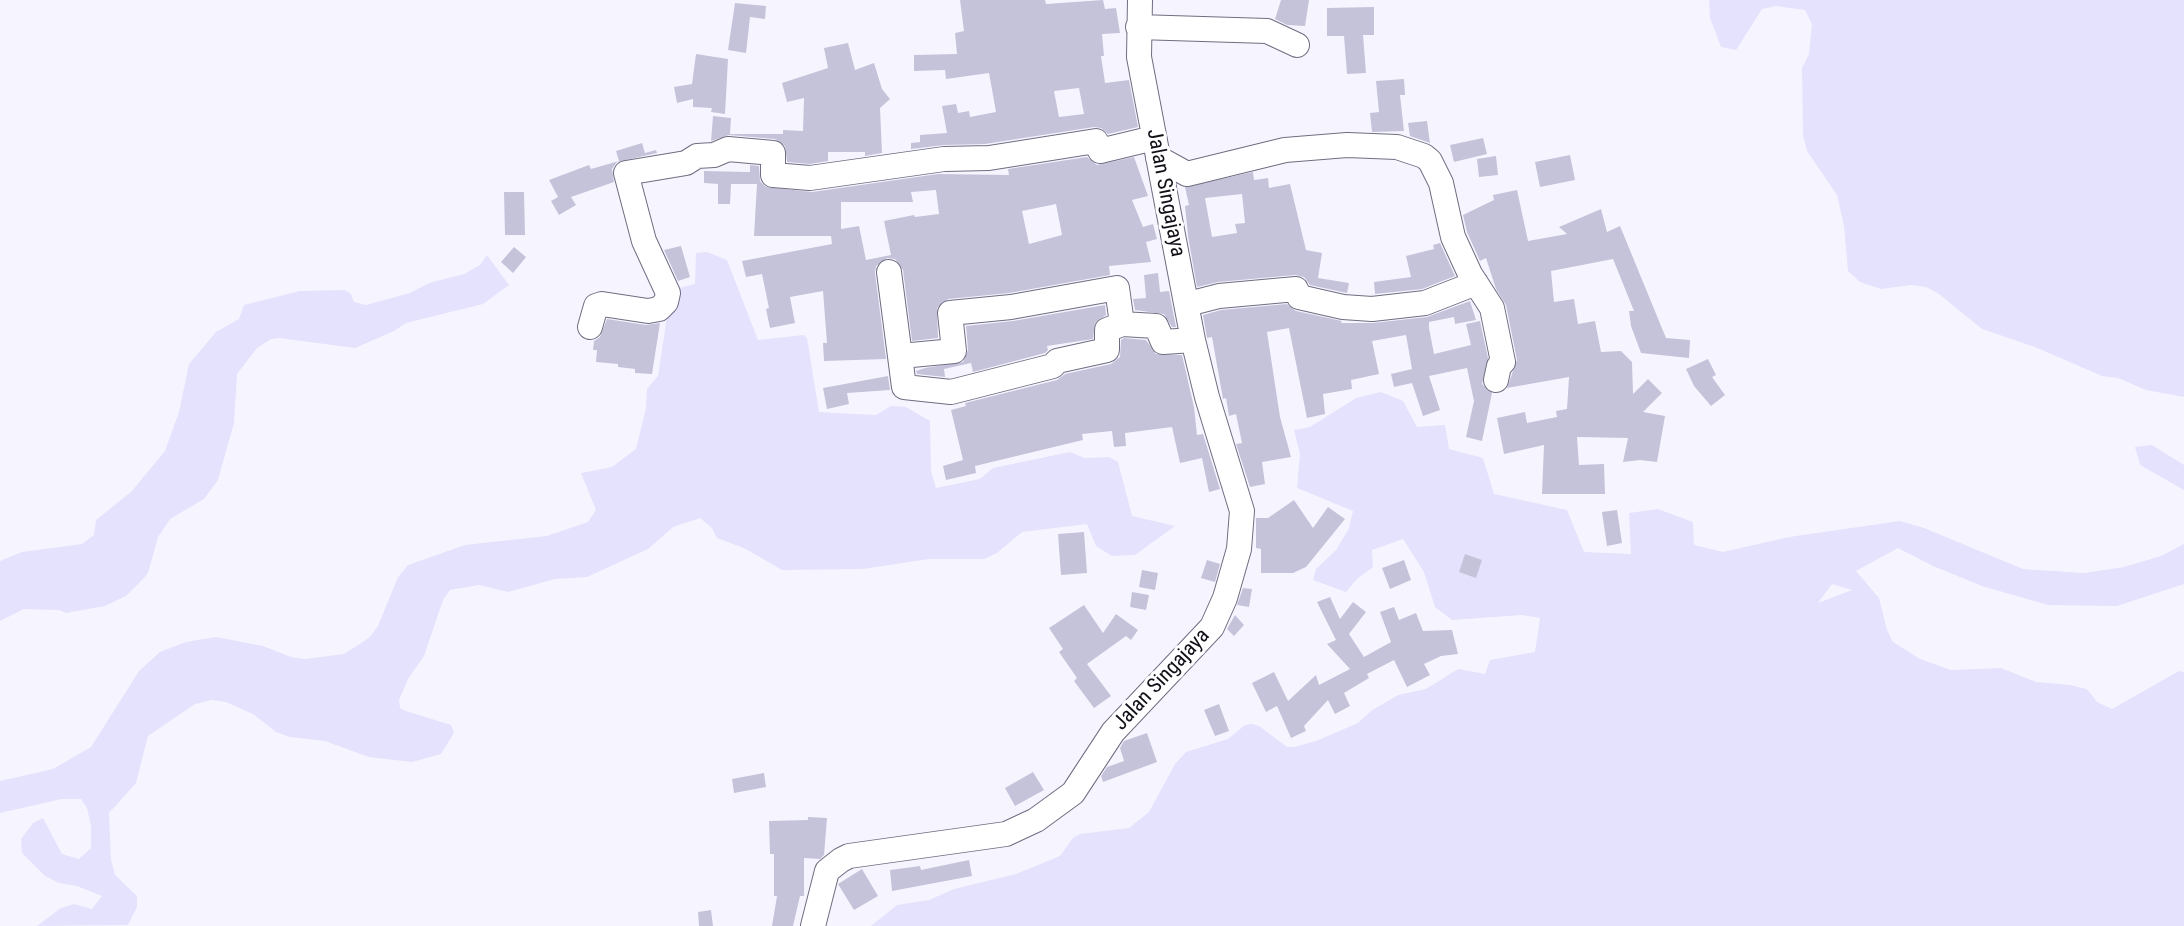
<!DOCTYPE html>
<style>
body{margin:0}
canvas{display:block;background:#f6f5ff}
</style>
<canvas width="2184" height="926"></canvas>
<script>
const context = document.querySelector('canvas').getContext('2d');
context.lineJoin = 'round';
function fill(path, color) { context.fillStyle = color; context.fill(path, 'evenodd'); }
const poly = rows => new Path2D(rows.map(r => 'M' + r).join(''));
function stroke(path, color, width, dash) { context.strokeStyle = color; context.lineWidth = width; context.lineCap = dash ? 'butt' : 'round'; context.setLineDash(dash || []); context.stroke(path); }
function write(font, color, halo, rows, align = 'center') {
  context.font = font + ' "Roboto Condensed",sans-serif'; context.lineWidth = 6; context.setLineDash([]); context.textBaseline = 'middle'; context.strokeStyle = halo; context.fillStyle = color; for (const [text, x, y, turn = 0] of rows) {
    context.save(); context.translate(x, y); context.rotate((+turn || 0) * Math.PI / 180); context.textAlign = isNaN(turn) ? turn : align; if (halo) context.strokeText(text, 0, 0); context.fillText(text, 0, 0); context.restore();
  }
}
fill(poly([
 [1709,0,2184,0,2184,397,2146,390,2118,378,2102,376,2035,347,1982,329,1939,294,1926,287,1911,285,1881,289,1860,282,1848,271,1844,226,1837,195,1807,151,1803,135,1802,68,1809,54,1812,24,1805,10,1776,6,1762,9,1736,50,1721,47,1710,18],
 [707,252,727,260,758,340,804,335,807,338,819,412,876,415,891,406,906,407,930,421,931,471,936,488,980,479,993,468,1070,452,1085,458,1109,457,1118,462,1132,516,1175,526,1135,555,1112,556,1096,546,1087,524,1022,532,997,553,984,559,929,559,863,569,782,570,744,548,717,538,712,528,700,518,673,527,648,549,587,577,555,579,508,592,479,585,450,590,443,600,424,656,408,679,399,700,400,708,406,711,451,725,454,733,441,754,412,762,369,757,325,741,290,737,276,732,253,714,226,702,212,700,195,704,148,736,136,783,109,813,111,860,115,875,137,896,137,907,128,925,37,926,61,908,74,904,92,909,102,896,77,886,59,883,45,876,22,853,21,839,33,823,43,818,62,854,79,859,91,848,91,826,87,808,81,799,62,799,0,813,0,781,53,769,91,747,139,671,160,652,186,642,216,637,263,646,291,657,305,659,344,654,369,638,378,626,398,577,408,565,465,545,547,536,588,522,596,510,581,473,612,467,636,449,646,408,647,389,658,376,671,290,695,284,696,253],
 [487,255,509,285,483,304,406,323,394,331,355,348,279,338,271,339,257,348,237,374,234,423,218,480,204,499,170,519,158,537,148,573,143,579,126,596,105,606,66,613,59,610,24,609,0,621,0,561,22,552,82,544,94,535,96,520,132,491,165,451,179,412,189,364,216,332,239,319,244,305,300,291,345,290,351,294,354,302,366,305,410,293,429,283,464,274,480,265],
 [1381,392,1403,401,1417,427,1445,425,1449,449,1483,458,1494,494,1567,510,1584,552,1631,554,1629,513,1658,509,1693,522,1694,545,1723,552,1789,537,1900,521,1924,528,2023,569,2084,573,2124,567,2161,556,2184,544,2184,584,2117,606,2048,605,1982,586,1933,566,1898,548,1856,571,1879,598,1887,630,1893,642,1920,659,1951,670,2001,668,2036,682,2070,685,2087,689,2097,702,2112,709,2179,671,2184,672,2184,926,871,926,897,905,929,900,954,889,1016,874,1060,856,1073,838,1080,834,1129,828,1149,812,1175,764,1186,752,1228,739,1245,725,1252,724,1259,726,1287,747,1294,747,1316,741,1358,723,1371,711,1398,695,1426,689,1458,669,1485,674,1490,660,1535,652,1540,618,1522,615,1452,620,1435,607,1424,572,1403,539,1372,550,1373,567,1357,579,1346,592,1313,580,1316,569,1336,550,1349,528,1353,511,1297,488,1300,454,1294,430,1310,427,1356,398],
 [1832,584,1852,590,1818,603],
 [2152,445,2184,465,2184,490,2140,465,2135,447]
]), '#e4e2fd');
fill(poly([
 [960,0,1045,0,1046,4,1103,0,1105,9,1116,8,1120,33,1102,34,1104,56,1101,56,1105,83,1129,80,1138,127,1108,134,1101,128,1094,127,985,144,944,145,911,149,911,143,920,142,920,135,947,133,942,106,956,104,958,113,969,111,970,117,996,112,989,73,946,79,945,70,914,71,914,55,957,54,955,33,964,31],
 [1079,88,1084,114,1059,117,1054,91],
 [1281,0,1309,0,1305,26,1287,25,1275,19],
 [735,3,766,6,765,19,750,17,746,53,728,50],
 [1374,7,1374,35,1363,35,1366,73,1347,74,1344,36,1327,36,1327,8],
 [848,43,855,70,874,63,882,89,890,99,880,108,882,153,865,156,865,152,828,152,828,161,810,164,787,162,785,146,775,139,729,135,711,141,713,116,731,118,730,134,783,134,783,130,803,131,804,98,787,102,782,83,828,68,824,48],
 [696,54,728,59,725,114,711,112,712,108,693,107,693,99,677,103,674,87,692,84],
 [1404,79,1405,95,1400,95,1404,131,1372,132,1370,113,1379,112,1376,81],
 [1427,121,1430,143,1410,136,1408,123],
 [1483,138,1487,154,1454,162,1450,145],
 [642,143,645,153,656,150,657,153,617,162,612,169,614,182,571,197,576,205,559,215,551,201,558,197,549,180,589,165,591,169,619,161,616,151],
 [1570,155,1575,180,1540,187,1535,162],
 [1496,156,1498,175,1479,177,1477,159],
 [1087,157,1097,165,1134,157,1148,196,1132,200,1143,227,1153,224,1157,239,1146,242,1151,262,1109,266,1110,275,1009,293,948,299,937,308,938,338,912,341,903,270,895,259,887,258,876,266,875,273,886,359,824,361,823,343,827,343,823,291,790,297,795,323,770,328,766,309,769,308,762,274,746,277,742,261,832,244,831,236,754,236,757,184,731,184,730,204,718,204,718,184,704,183,704,171,750,172,750,165,759,166,760,181,766,187,812,192,938,174,1009,175,1008,169],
 [936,190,939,214,915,217,914,215,884,221,891,255,866,260,859,226,841,229,841,202,913,202,911,192],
 [1056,204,1062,235,1029,244,1022,211],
 [1253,172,1254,180,1268,178,1269,188,1290,184,1306,250,1322,253,1318,278,1349,283,1347,293,1310,285,1304,277,1295,275,1218,282,1197,287,1188,236,1185,206,1189,205,1185,187],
 [1242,194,1245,223,1235,224,1237,233,1212,237,1205,198],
 [1517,190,1528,241,1567,234,1559,227,1601,209,1607,232,1620,226,1666,338,1690,340,1689,358,1641,353,1631,326,1629,311,1634,311,1613,259,1551,271,1554,302,1574,299,1578,324,1595,321,1601,352,1621,351,1632,362,1633,394,1648,379,1662,393,1643,412,1665,416,1657,462,1640,460,1623,462,1628,438,1577,437,1579,465,1604,464,1605,494,1542,494,1544,445,1504,454,1497,418,1525,412,1527,423,1557,417,1556,411,1567,409,1569,377,1507,388,1517,360,1506,305,1496,289,1486,258,1480,261,1467,232,1463,215,1494,200,1493,195],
 [504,192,524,192,525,235,505,235],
 [1440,243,1455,276,1422,289,1375,294,1374,282,1411,277,1406,256,1434,249,1433,245],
 [681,246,690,277,678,281,664,250],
 [514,247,526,257,513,273,501,262],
 [1158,273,1160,292,1169,291,1176,327,1172,327,1164,314,1135,310,1133,299,1146,298,1144,275],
 [1470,301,1476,320,1455,324,1454,317,1429,322,1429,328,1434,354,1471,345,1466,324,1480,321,1488,358,1482,384,1492,393,1482,441,1466,437,1474,401,1467,368,1429,376,1440,410,1423,416,1412,383,1394,387,1391,374,1412,369,1406,335,1372,341,1379,374,1351,380,1352,389,1323,394,1325,414,1307,418,1289,328,1267,332,1280,417,1291,457,1262,462,1265,484,1250,487,1236,444,1242,443,1236,414,1229,416,1226,398,1223,399,1212,337,1207,338,1203,315,1221,310,1287,304,1296,311,1342,321,1341,323,1373,323,1427,317],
 [1105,305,1106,315,1095,323,1093,339,1047,346,1048,350,1045,353,973,372,971,363,944,369,945,377,917,374,916,371,925,368,963,362,968,350,966,326,1013,321],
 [607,319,646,325,660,323,652,374,635,373,635,369,618,367,618,364,596,362,597,350,593,350,594,341,600,337],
 [1124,338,1146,340,1156,354,1182,355,1194,407,1197,435,1203,434,1220,489,1209,492,1202,458,1180,463,1172,427,1125,433,1126,446,1114,447,1112,431,1082,434,1083,440,975,466,976,473,946,480,943,466,963,460,951,410,966,406,965,403,1057,380,1065,374,1111,364,1120,357,1121,340],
 [1708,359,1716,375,1712,377,1725,395,1711,406,1694,386,1686,369],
 [888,376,890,390,847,393,849,404,827,409,823,388],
 [1294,500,1313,528,1328,507,1345,519,1306,567,1293,573,1261,573,1261,549,1256,548,1256,518,1268,518],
 [1617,510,1622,543,1607,546,1602,512],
 [1084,532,1087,573,1061,575,1058,534],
 [1465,554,1482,560,1476,578,1459,572],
 [1207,560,1220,564,1215,582,1201,578],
 [1404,560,1411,580,1390,589,1382,568],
 [1142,570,1158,573,1155,590,1139,587],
 [1243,588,1252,589,1249,607,1237,605],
 [1132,592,1149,595,1146,610,1130,607],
 [1330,597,1340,619,1353,602,1366,612,1349,634,1364,657,1391,642,1380,612,1394,607,1399,620,1416,613,1423,631,1452,630,1458,654,1441,656,1424,664,1430,675,1407,687,1394,660,1367,674,1369,678,1344,693,1350,706,1335,714,1328,700,1304,726,1306,731,1291,738,1277,706,1266,712,1252,683,1274,672,1288,701,1316,675,1319,685,1350,669,1327,644,1336,640,1317,602],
 [1084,605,1103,633,1116,614,1138,630,1131,640,1126,636,1087,664,1111,696,1094,708,1074,681,1077,678,1059,652,1063,649,1049,628],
 [1235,615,1244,625,1234,636,1227,629],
 [1219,704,1229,731,1215,736,1204,710],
 [1147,733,1157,762,1103,782,1101,776,1107,767,1124,761,1120,748,1124,741],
 [1033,772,1044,790,1015,806,1005,788],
 [764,773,766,787,734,793,732,779],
 [808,817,827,818,824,855,820,859,804,858,804,896,800,896,793,926,772,926,777,896,774,896,774,854,770,854,769,821,808,820],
 [969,860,972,876,892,891,890,870,920,866,921,870],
 [862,869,878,896,854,910,838,884],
 [711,910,713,926,699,926,698,912]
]), '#c5c3da');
const minor = poly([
 [1138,27,1267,31,1297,45],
 [1158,158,1187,174,1285,150,1347,145,1397,147,1424,156,1430,161,1441,183,1453,237,1470,274,1492,308,1503,362,1499,366,1496,380],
 [889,272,904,387,951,392,1053,366,1057,361,1107,350,1107,330,1122,324,1156,326,1163,342,1193,340],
 [1188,304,1219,296,1296,289,1299,297,1343,307,1372,309,1425,303,1476,283],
 [590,327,596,306,602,304,648,311,659,309,666,302,668,293,644,241,626,173,686,163,697,156,714,155,728,149,773,153,773,175,810,178,944,159,989,158,1096,141,1100,151,1154,138],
 [901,356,954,351,950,313,1011,307,1117,288,1122,324],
 [813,926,827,871,841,860,849,856,1006,834,1036,820,1073,793,1113,732,1212,627,1225,598,1239,549,1242,511,1207,397,1193,340,1139,57,1140,0]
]);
stroke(minor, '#6f6d81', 26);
stroke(minor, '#fff', 24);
write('21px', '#111018', '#fff', [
 ["Jalan Singajaya",1165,193,79],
 ["Jalan Singajaya",1162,680,-47]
]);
</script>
